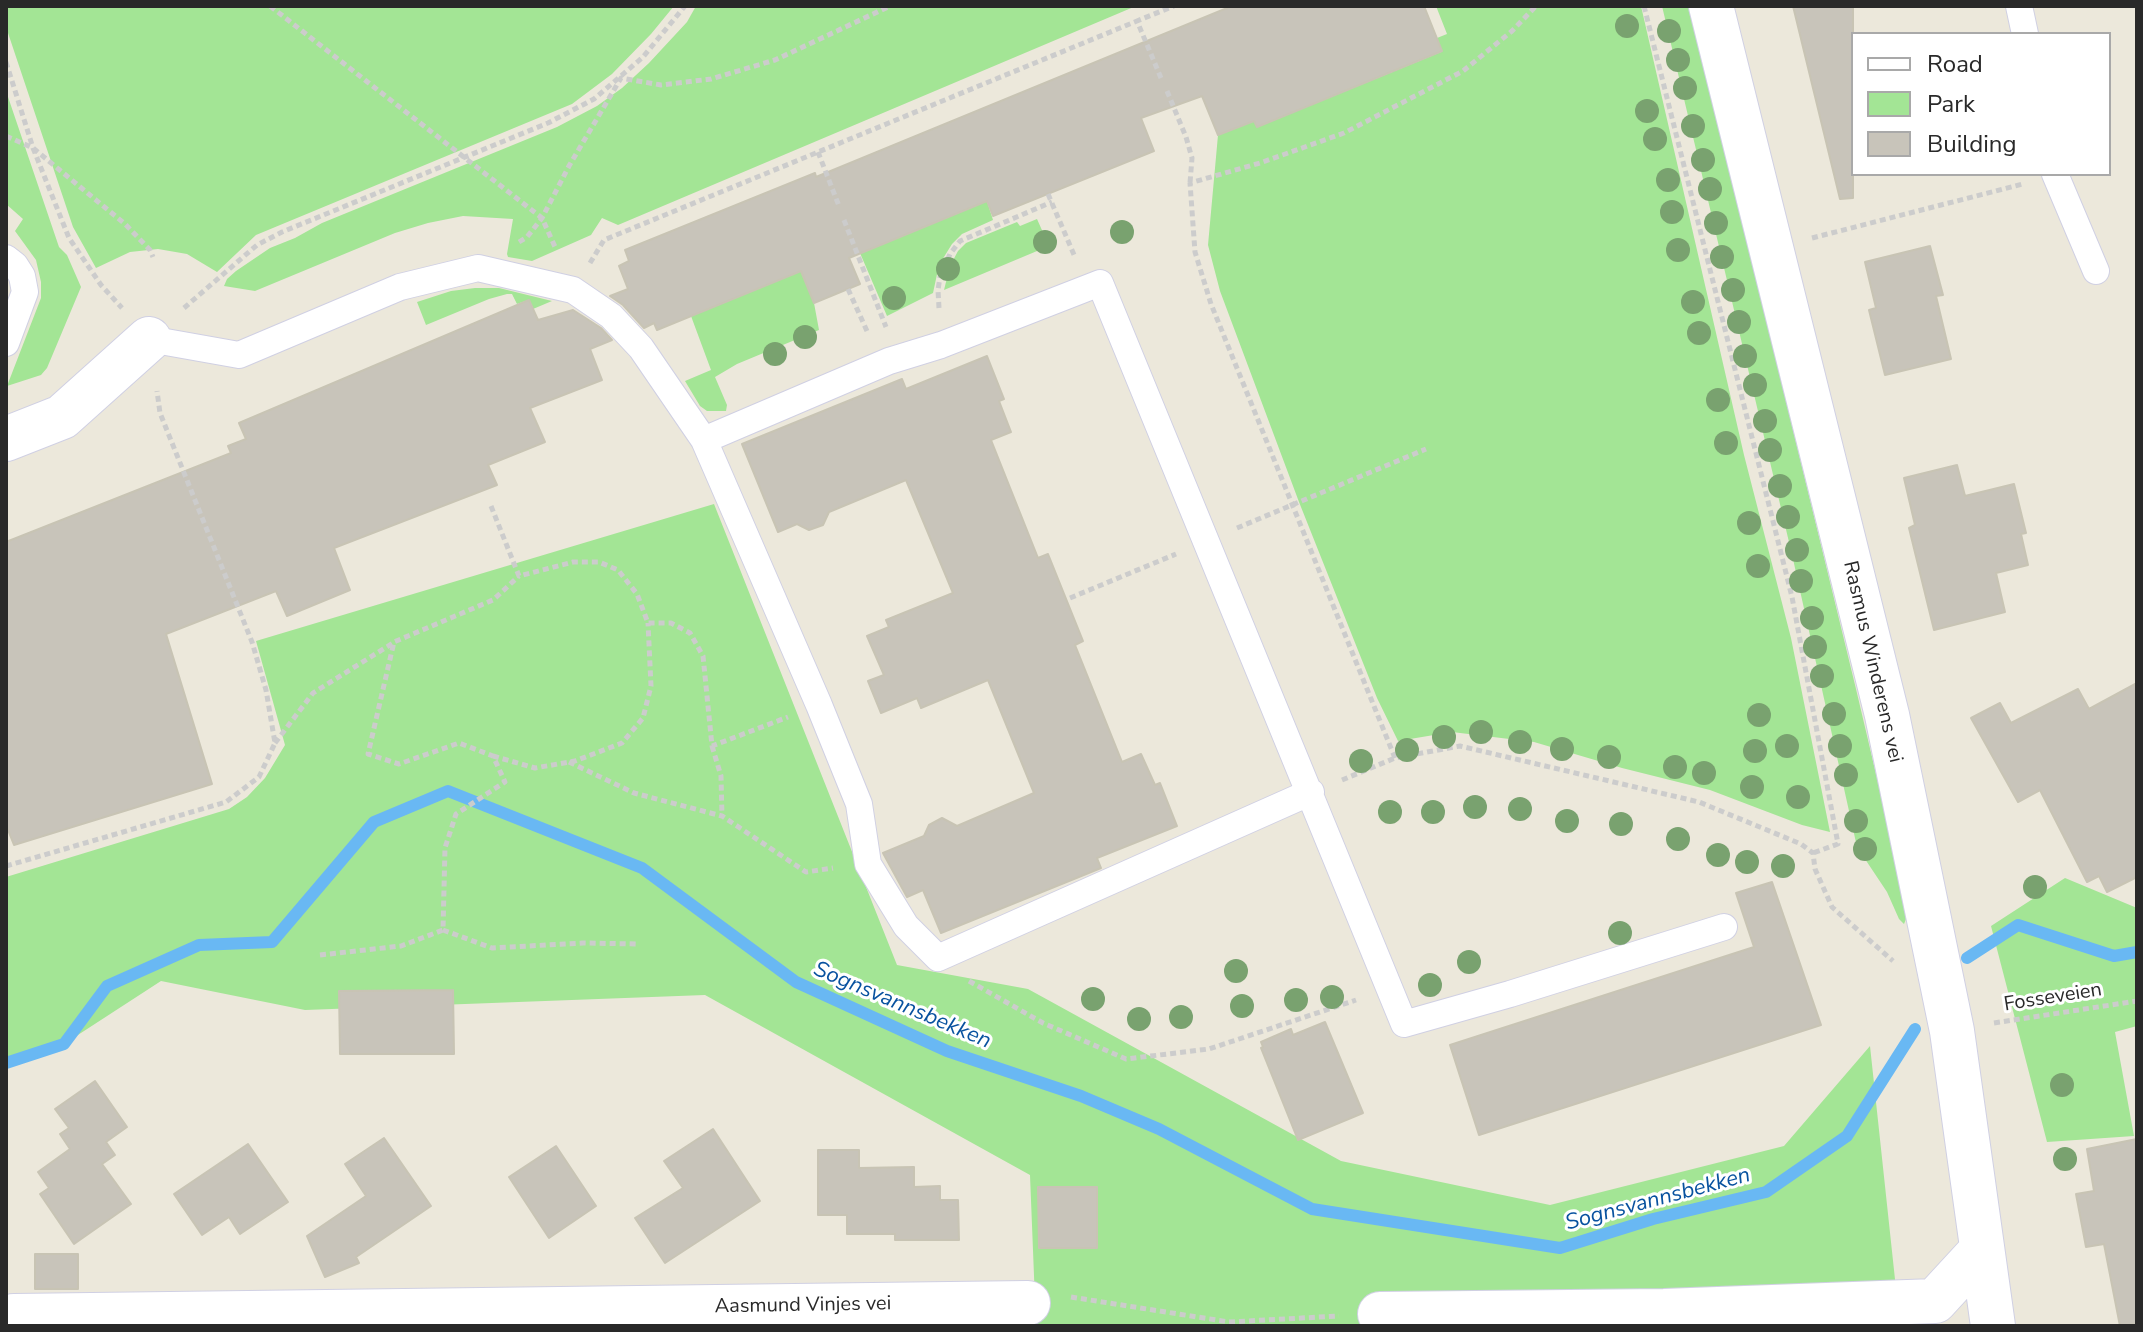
<!DOCTYPE html>
<style>
body{margin:0}
#map{position:relative;width:2143px;height:1332px;overflow:hidden;background:#ece8db;font-family:"Nunito Sans",sans-serif}
canvas{display:block}
.frame{position:absolute;inset:0;border:8px solid #292929;pointer-events:none}
.legend{position:absolute;left:1851px;top:32px;width:260px;height:144px;box-sizing:border-box;background:#fff;border:2px solid #a9a9a9;margin:0;padding:10px 14px;list-style:none;font-size:24px;color:#292929}
.legend li{display:flex;align-items:center;gap:16px;height:40px}
.legend b{width:40px;border:2px solid #a9a9a9}
</style>
<div id="map">
<canvas width="2143" height="1332"></canvas>
<div class="frame"></div>
<ul class="legend">
<li><b style="height:10px;background:#fff"></b>Road</li>
<li><b style="height:22px;background:#a3e595"></b>Park</li>
<li><b style="height:22px;background:#c8c4ba"></b>Building</li>
</ul>
</div>
<script>
const context = document.querySelector('canvas').getContext('2d');
context.lineJoin = 'round';
function fill(path, color) { context.fillStyle = color; context.fill(path, 'evenodd'); }
const poly = rows => new Path2D(rows.map(r => 'M' + r).join(''));
function stroke(path, color, width, dash) { context.strokeStyle = color; context.lineWidth = width; context.lineCap = dash ? 'butt' : 'round'; context.setLineDash(dash || []); context.stroke(path); }
function write(font, color, halo, rows, align = 'center') {
  context.font = font + ' "Nunito Sans",sans-serif'; context.lineWidth = 6; context.setLineDash([]); context.textBaseline = 'middle'; context.strokeStyle = halo; context.fillStyle = color; for (const [text, x, y, turn = 0] of rows) {
    context.save(); context.translate(x, y); context.rotate((+turn || 0) * Math.PI / 180); context.textAlign = isNaN(turn) ? turn : align; if (halo) context.strokeText(text, 0, 0); context.fillText(text, 0, 0); context.restore();
  }
}
fill(poly([
 [6,6,674,6,651,34,612,74,572,104,256,235,217,272,187,254,158,249,130,252,96,268,73,227,6,27],
 [696,6,1136,6,618,225,602,218,591,235,532,261,508,257,507,254,513,219,463,216,428,223,395,233,255,291,224,286,227,279,236,271,270,248,295,238,322,223,557,127,597,106,622,88,649,63,687,22],
 [1436,6,1641,6,1744,455,1791,638,1830,832,1802,825,1710,790,1622,768,1534,742,1452,732,1398,741,1377,698,1299,502,1220,291,1208,245,1218,135,1254,121,1257,127,1441,52,1437,38,1447,34],
 [1662,6,1690,6,1856,689,1893,846,1906,919,1904,924,1899,919,1887,892,1857,847,1793,559],
 [6,91,59,247,67,255,81,287,47,368,41,375,7,386,41,298,41,282,36,260,15,231,23,219,6,204],
 [987,201,993,220,962,234,952,244,939,265,933,293,887,316,860,253],
 [1037,219,1049,246,944,290,950,266,958,251,966,243,1017,222,1020,226],
 [815,265,806,282,814,303,819,330,737,364,715,377,727,405,726,411,707,411,700,406,685,381,711,370,691,316],
 [475,288,499,288,552,301,533,309,529,300,517,304,512,294,507,294,489,299,426,325,417,302,451,291],
 [714,504,897,965,1028,989,1341,1161,1550,1205,1784,1146,1870,1046,1900,1326,1036,1326,1030,1175,705,995,305,1010,161,981,64,1044,6,1060,6,877,229,809,247,797,265,778,285,745,256,641],
 [2065,878,2137,908,2137,1026,2115,1032,2134,1136,2047,1142,1991,926]
]), '#a3e595');
stroke(poly([
 [1967,958,2018,925,2114,956,2137,952],
 [6,1063,64,1044,107,986,199,945,272,942,374,822,448,791,642,868,796,982,947,1051,1081,1096,1159,1129,1312,1209,1560,1248,1653,1219,1766,1192,1847,1136,1915,1029]
]), '#69b8f3', 12);
const building = poly([
 [1232,6,1424,6,1442,51,1257,127,1254,121,1218,135,1202,96,1141,118,1154,151,993,216,987,201,849,258,860,284,814,303,801,271,657,330,654,323,644,328,623,305,610,296,628,289,619,266,629,261,625,250,815,173,816,177,1232,6],
 [1793,6,1853,6,1853,198,1840,199,1793,6],
 [1930,246,1943,295,1936,296,1951,359,1885,375,1869,310,1876,308,1865,262,1930,246],
 [529,300,538,320,573,310,601,328,612,340,590,349,602,380,530,408,545,442,488,465,497,485,334,548,350,590,287,616,276,591,166,634,212,784,14,845,6,825,6,542,231,453,228,446,246,439,239,423,529,300],
 [987,356,1004,399,999,401,1011,432,991,440,1038,558,1048,554,1083,641,1075,645,1122,762,1141,754,1155,785,1160,783,1177,826,1097,858,1101,868,941,933,923,890,907,897,883,853,924,836,929,825,942,818,957,826,1034,793,988,680,921,708,917,698,881,713,868,681,884,675,867,636,889,627,886,620,953,593,906,480,829,512,823,525,809,530,797,524,778,532,742,444,902,379,906,389,987,356],
 [1957,465,1965,496,2014,484,2026,533,2021,534,2028,565,1996,573,2005,612,1934,630,1909,528,1915,525,1904,478,1957,465],
 [2137,683,2137,877,2107,892,2099,876,2087,882,2040,790,2018,802,1971,718,2000,703,2011,723,2078,689,2089,709,2137,683],
 [1772,882,1821,1025,1479,1135,1450,1045,1754,947,1736,893,1772,882],
 [453,990,454,1054,340,1054,339,991,453,990],
 [1325,1022,1363,1113,1298,1140,1261,1048,1263,1047,1261,1042,1291,1029,1293,1035,1325,1022],
 [95,1081,127,1127,106,1142,115,1155,102,1164,131,1204,74,1244,40,1194,49,1188,38,1172,70,1149,60,1134,69,1128,55,1109,95,1081],
 [713,1129,760,1201,665,1263,635,1218,683,1188,664,1161,713,1129],
 [384,1138,431,1206,356,1257,359,1263,325,1277,307,1236,366,1196,345,1164,384,1138],
 [2137,1139,2137,1324,2120,1326,2104,1244,2086,1247,2076,1194,2094,1191,2087,1149,2137,1139],
 [248,1144,288,1202,240,1234,229,1217,202,1235,174,1194,248,1144],
 [556,1146,596,1206,549,1238,509,1177,556,1146],
 [818,1150,859,1150,859,1168,914,1167,914,1187,940,1186,940,1200,958,1200,959,1240,895,1240,895,1234,847,1234,847,1215,818,1215,818,1150],
 [1038,1187,1097,1187,1097,1248,1039,1248,1038,1187],
 [35,1254,78,1254,78,1289,35,1289,35,1254]
]);
fill(building, '#c8c4ba');
stroke(building, '#c8c4b4', 2);
const service = poly([
 [2019,6,2025,34],
 [2055,174,2096,271],
 [6,258,15,265,22,276,25,292,6,343],
 [149,339,239,355,400,287,478,268,573,290,611,316,641,348,704,440,819,705,859,804,868,864,906,926,938,958,1311,792],
 [704,440,889,361,941,345,1100,283,1404,1024,1510,994,1724,927]
]);
const minor = poly([
 [1711,6,1887,715,1952,1031,1993,1326],
 [6,439,62,417,149,339],
 [1380,1314,1664,1311,1935,1301,1981,1251],
 [8,1326,14,1316,1028,1303]
]);
stroke(service, '#d0d0e3', 28);
stroke(minor, '#d0d0e3', 46);
stroke(poly([
 [270,6,542,218,556,249],
 [1644,6,1792,597,1838,844,1813,853],
 [6,62,33,148,69,238,101,285,122,308],
 [1161,78,1137,21,1174,6],
 [1167,91,1186,137,1192,158,1190,183],
 [6,136,33,148,125,224,150,250,153,257],
 [818,152,839,206],
 [1048,194,1075,257],
 [844,220,886,327],
 [1812,238,2023,184],
 [519,242,527,237,542,218,569,166,621,78,661,85,711,79,775,60,890,6],
 [590,263,604,240,1137,21],
 [848,289,867,331],
 [184,308,257,245,282,232,548,123,594,99,643,57,685,6],
 [939,308,938,290,940,277,950,254,960,241,1052,202],
 [491,506,519,576,573,562,599,562,618,570,637,594,648,623,671,623,690,633,703,656,712,746,788,717],
 [1237,528,1426,449],
 [1070,598,1176,554],
 [275,743,313,693,393,643],
 [712,746,721,776,722,816],
 [493,756,535,768,575,761,622,743,643,718,651,686,648,623],
 [1395,758,1211,304,1195,252,1190,183,1260,163,1344,133,1463,71,1512,31,1536,6],
 [569,762,634,793,722,816,806,872,833,868],
 [1342,780,1395,758,1460,746,1699,802,1801,844,1813,853,1815,869,1832,907,1893,961],
 [6,866,226,802,259,777,275,743,266,690,252,642,160,413,157,391],
 [443,930,492,948,583,943,638,944],
 [320,955,401,946,443,930,445,848,456,814,505,782,493,756,459,743,399,764,368,754,394,642,493,600,519,576],
 [969,981,1043,1023,1126,1059,1209,1049,1356,1000],
 [1994,1023,2137,1001],
 [1071,1297,1229,1322,1339,1316]
]), '#ccc', 5, [6, 4]);
stroke(service, '#fff', 26);
stroke(minor, '#fff', 44);
context.fillStyle = '#79a26f';
for (const [x, y] of [
 [1627,26],
 [1669,31],
 [1678,60],
 [1685,88],
 [1647,111],
 [1693,126],
 [1655,139],
 [1703,160],
 [1668,180],
 [1710,189],
 [1672,212],
 [1716,223],
 [1122,232],
 [1045,242],
 [1678,250],
 [1722,257],
 [948,269],
 [1733,290],
 [894,298],
 [1693,302],
 [1739,322],
 [1699,333],
 [805,337],
 [775,354],
 [1745,356],
 [1755,385],
 [1718,400],
 [1765,421],
 [1726,443],
 [1770,450],
 [1780,486],
 [1788,517],
 [1749,523],
 [1797,550],
 [1758,566],
 [1801,581],
 [1812,618],
 [1815,647],
 [1822,676],
 [1834,714],
 [1759,715],
 [1481,732],
 [1444,737],
 [1520,742],
 [1787,746],
 [1840,746],
 [1562,749],
 [1407,750],
 [1755,751],
 [1609,757],
 [1361,761],
 [1675,767],
 [1704,773],
 [1846,775],
 [1752,787],
 [1798,797],
 [1475,807],
 [1520,809],
 [1390,812],
 [1433,812],
 [1567,821],
 [1856,821],
 [1621,824],
 [1678,839],
 [1865,849],
 [1718,855],
 [1747,862],
 [1783,866],
 [2035,887],
 [1620,933],
 [1469,962],
 [1236,971],
 [1430,985],
 [1332,997],
 [1093,999],
 [1296,1000],
 [1242,1006],
 [1181,1017],
 [1139,1019],
 [2062,1085],
 [2065,1159]
]) { context.beginPath(); context.arc(x, y, 12, 0, 2 * Math.PI); context.fill(); }
write('20px', '#292929', '#fff', [
 ["Rasmus Winderens vei",1872,662,77],
 ["Fosseveien",2053,998,-9],
 ["Aasmund Vinjes vei",803,1306,-1]
]);
write('italic 22px', '#08529f', '#fff', [
 ["Sognsvannsbekken",902,1006,23],
 ["Sognsvannsbekken",1658,1200,-15]
]);
</script>
